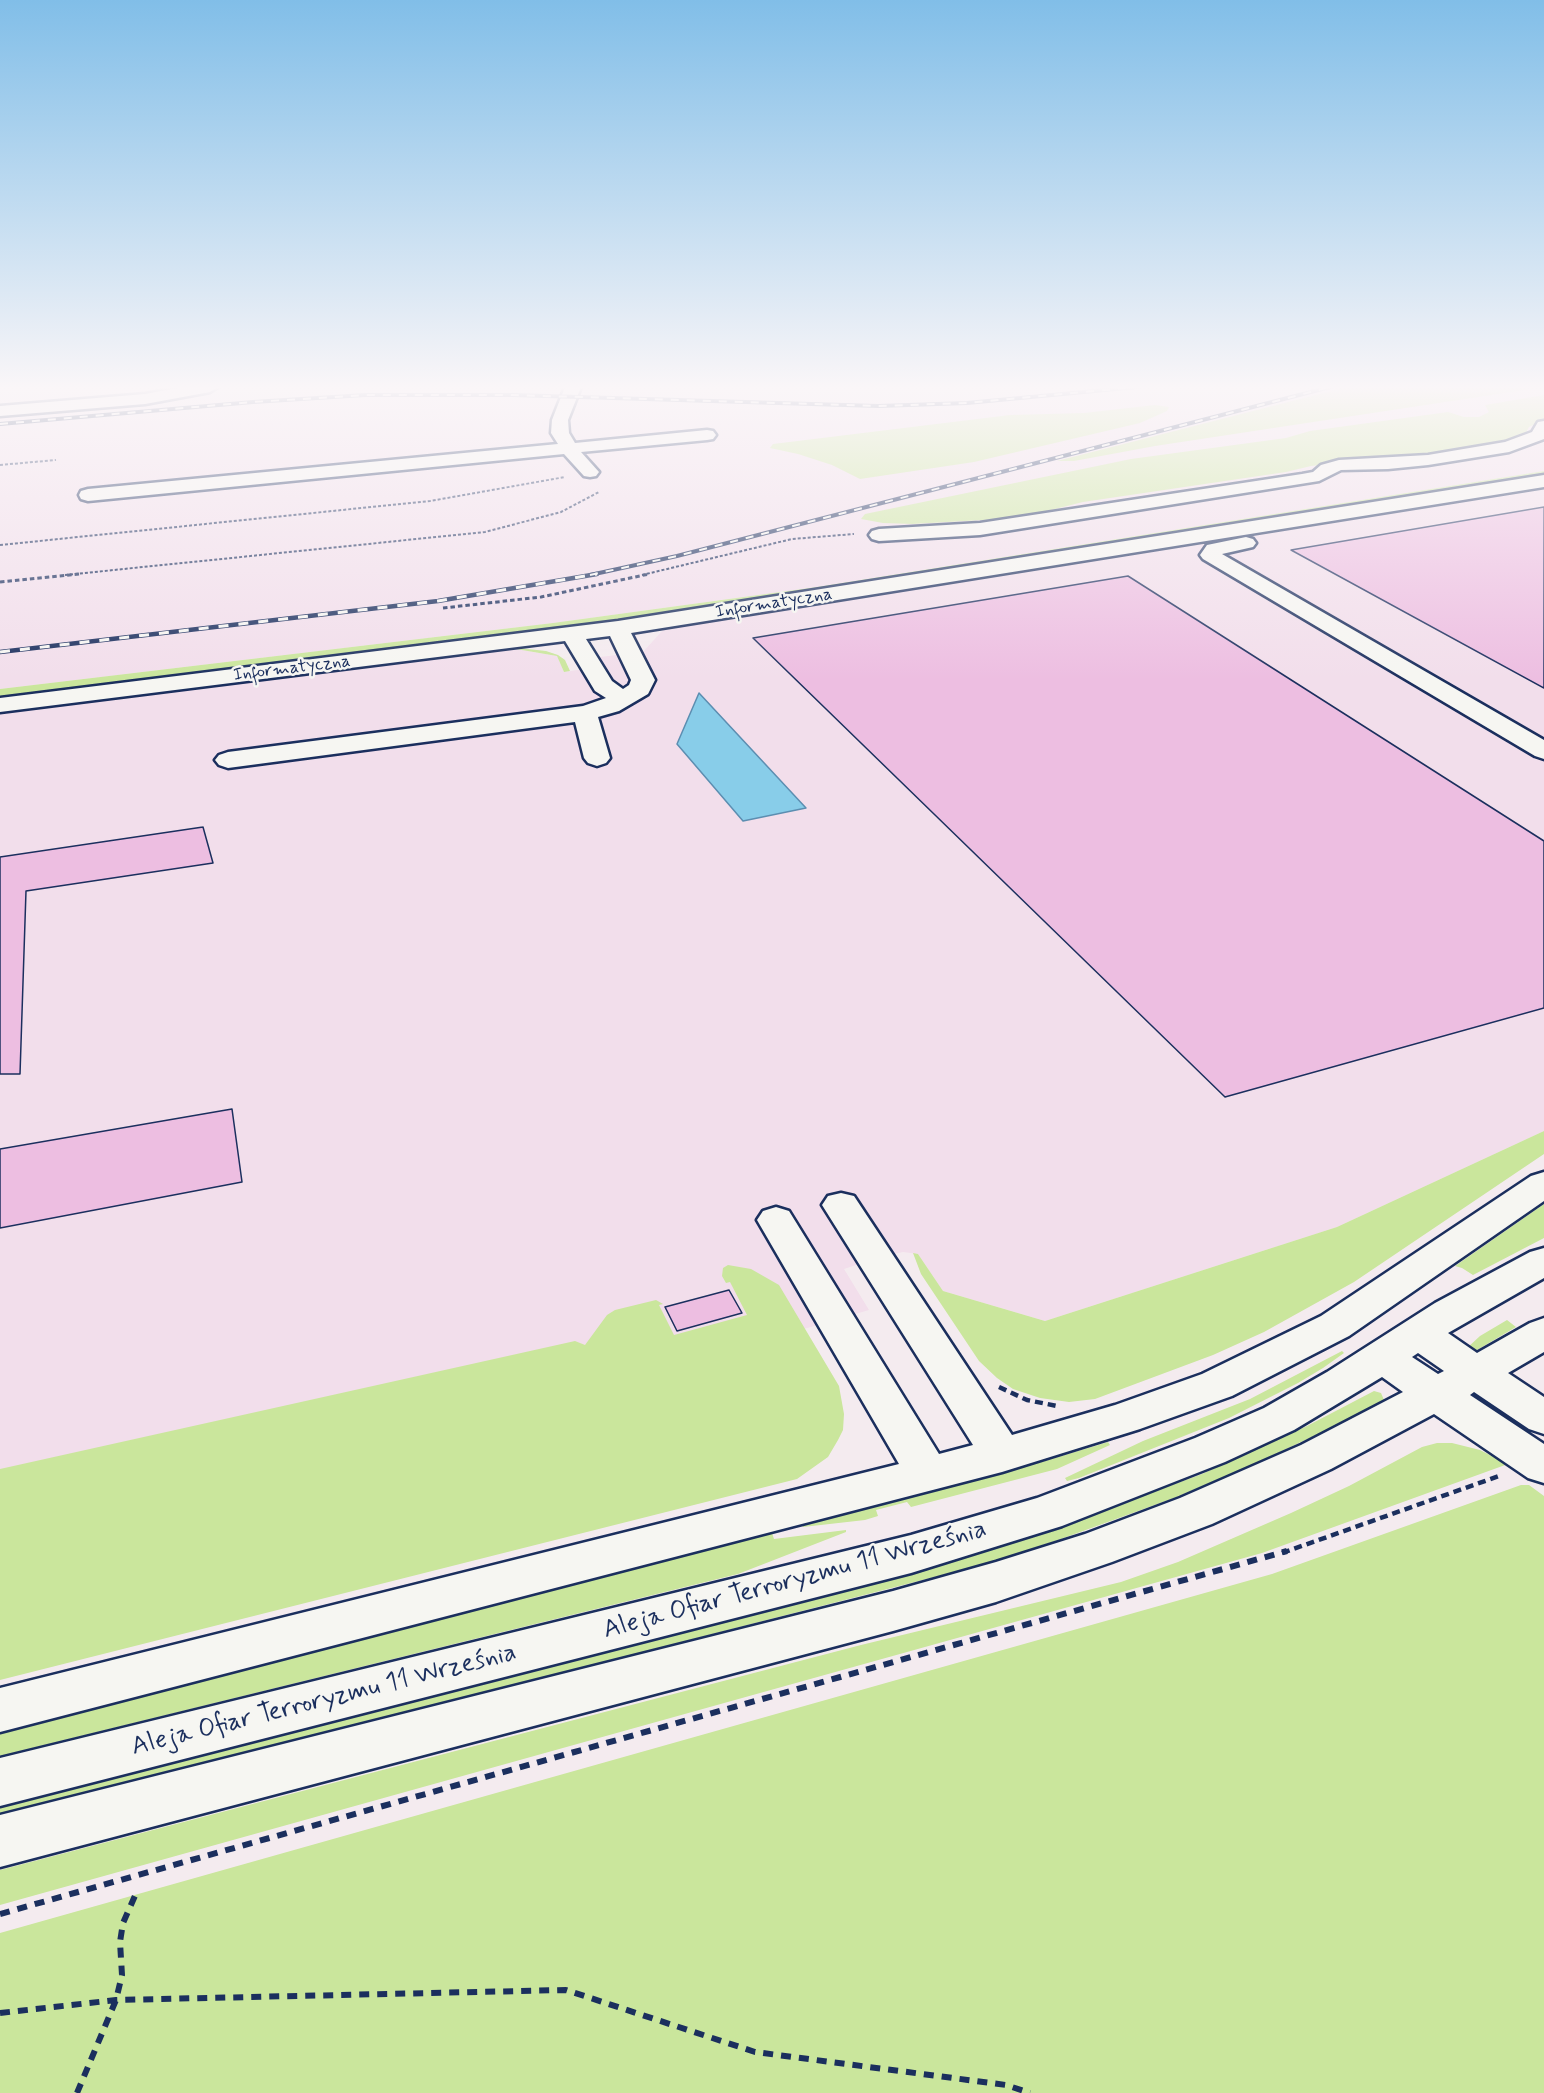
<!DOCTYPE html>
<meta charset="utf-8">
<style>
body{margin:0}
canvas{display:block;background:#f4ebef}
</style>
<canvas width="1544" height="2093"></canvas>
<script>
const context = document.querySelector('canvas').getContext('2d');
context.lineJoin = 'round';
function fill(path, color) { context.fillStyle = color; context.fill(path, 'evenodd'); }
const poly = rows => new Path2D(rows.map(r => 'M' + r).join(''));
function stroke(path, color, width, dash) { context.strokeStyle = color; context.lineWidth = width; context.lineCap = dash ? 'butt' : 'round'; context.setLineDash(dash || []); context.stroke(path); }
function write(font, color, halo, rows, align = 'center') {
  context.font = font + ' Mynerve,sans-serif'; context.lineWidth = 5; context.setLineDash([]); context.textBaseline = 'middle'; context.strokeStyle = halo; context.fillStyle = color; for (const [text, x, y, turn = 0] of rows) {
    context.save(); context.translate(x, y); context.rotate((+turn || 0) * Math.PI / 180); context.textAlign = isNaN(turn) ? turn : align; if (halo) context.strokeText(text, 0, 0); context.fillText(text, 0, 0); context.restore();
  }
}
fill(poly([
 [0,387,1544,387,1544,471,817,587,553,623,0,689],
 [1544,488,1544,1131,1337,1227,1045,1321,943,1291,918,1254,903,1252,877,1258,844,1269,869,1310,797,1331,0,1607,0,713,516,649,557,656,564,672,605,666,600,657,643,652,663,630]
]), '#f2deeb');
fill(poly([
 [1347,387,1544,387,1155,446,1074,461,1057,461],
 [1544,395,1544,420,1529,427,1525,434,1497,447,1311,466,1286,472,1083,502,1019,518,912,524,883,523,861,519,865,514,1131,459,1286,438,1310,431,1448,412,1464,417,1479,417,1489,412,1485,405],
 [1155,405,1169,407,1167,411,1140,423,974,462,860,479,832,465,798,454,770,448,773,444,1010,415,1084,413],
 [1544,471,1544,477,668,617,0,700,0,689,553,623,817,587],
 [519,648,546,651,558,655,565,660,570,671,564,672,557,656,516,649,0,713],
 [1544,1131,1544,1154,1354,1282,1264,1332,1213,1355,1095,1399,1069,1402,1040,1398,1013,1389,997,1378,979,1361,921,1274,913,1253,918,1254,943,1291,1045,1321,1337,1227],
 [1544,1204,1544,1238,1473,1275,1462,1268,1455,1266],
 [728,1265,751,1269,779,1285,839,1386,844,1414,843,1430,838,1440,828,1457,797,1479,0,1680,0,1469,575,1341,585,1345,607,1315,615,1310,656,1300,663,1304,659,1305,674,1335,747,1315,730,1282,726,1283,722,1276,723,1268],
 [1507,1320,1516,1327,1472,1353,1467,1348,1480,1336],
 [1342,1351,1344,1353,1323,1368,1298,1383,1229,1418,1079,1478,1067,1481,1065,1478,1143,1441,1250,1399],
 [1374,1391,1381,1393,1384,1400,1346,1421,1254,1464,1174,1498,1061,1539,985,1564,0,1817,0,1803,945,1563,1039,1534,1202,1474,1307,1426],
 [1108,1442,1110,1445,1057,1469,911,1507,907,1502,876,1510,878,1516,865,1520,803,1527,801,1524,1045,1461],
 [1437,1443,1452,1443,1480,1450,1508,1464,1262,1553,0,1905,0,1870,861,1645,1121,1582,1178,1562,1291,1513,1349,1486,1422,1447],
 [1521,1485,1529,1485,1544,1496,1544,2093,0,2093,0,1933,1272,1574],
 [846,1530,846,1532,738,1574,0,1756,0,1731,772,1533,774,1539]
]), '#cae69c');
const water = poly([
 [699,693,806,808,743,821,677,744,699,693]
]);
fill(water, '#88cde9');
stroke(water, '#5c8eb1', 1.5);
const building = poly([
 [1544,507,1544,688,1291,550,1544,507],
 [1128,576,1544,841,1544,1008,1225,1097,753,638,1128,576],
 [203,827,213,863,26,891,20,1074,0,1074,0,857,203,827],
 [232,1109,242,1182,0,1228,0,1149,232,1109],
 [729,1290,742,1313,677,1331,665,1307,729,1290]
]);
fill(building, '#edbee1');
stroke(building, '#1b2f5e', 1.5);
const minor = poly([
 [183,387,218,387,210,392,145,404,0,416,0,406,145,394,183,387],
 [565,387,581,387,568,420,569,433,575,443,707,430,713,431,716,435,713,439,707,440,581,452,599,472,596,476,590,477,584,476,564,454,88,501,81,499,79,495,81,491,88,489,558,444,551,433,552,420,565,387],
 [1544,421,1544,439,1509,452,1428,465,1388,469,1341,470,1319,481,980,535,879,541,872,539,869,535,872,531,879,529,980,523,1302,474,1313,472,1321,465,1339,460,1428,455,1505,442,1532,432,1538,422,1544,421],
 [1544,475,1544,487,631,633,655,680,648,694,619,711,598,717,610,758,606,763,597,766,588,763,584,758,575,722,228,768,219,765,215,760,219,755,228,752,583,706,606,698,595,691,565,641,0,712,0,698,618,621,1544,475],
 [610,636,631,680,629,685,623,689,612,681,586,639,610,636],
 [1246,537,1253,539,1256,543,1253,547,1222,554,1544,740,1544,759,1535,756,1203,559,1200,555,1207,545,1246,537],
 [1544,1172,1544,1201,1349,1336,1232,1396,1140,1429,1002,1472,0,1732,0,1688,899,1464,757,1220,763,1211,776,1207,789,1211,939,1454,973,1445,822,1205,828,1196,841,1193,854,1196,1012,1435,1115,1405,1202,1374,1321,1316,1531,1176,1544,1172],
 [1544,1248,1544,1278,1448,1333,1477,1353,1530,1323,1544,1318,1544,1352,1508,1373,1544,1397,1544,1434,1529,1429,1474,1392,1470,1395,1544,1444,1544,1483,1528,1478,1434,1414,1331,1469,1212,1524,1112,1562,996,1602,893,1631,0,1867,0,1815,893,1591,996,1562,1085,1534,1180,1498,1301,1445,1403,1392,1382,1377,1294,1430,1225,1462,1062,1526,911,1573,0,1806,0,1758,911,1535,1037,1498,1195,1438,1264,1408,1327,1372,1435,1303,1530,1252,1544,1248],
 [1418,1353,1444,1371,1438,1374,1412,1357,1418,1353]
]);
stroke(minor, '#1b2f5e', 5);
stroke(poly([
 [0,465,56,460],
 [0,545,430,501,565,477],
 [65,575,485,532,561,512,599,492],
 [642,575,792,539,854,534]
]), '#1b2f5e', 2, [3, 2]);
stroke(poly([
 [0,582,79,574],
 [443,608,541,597,649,574]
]), '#1b2f5e', 3, [4.5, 3]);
stroke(poly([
 [999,1387,1027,1400,1057,1406],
 [1282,1553,1499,1476]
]), '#1b2f5e', 4.5, [8, 5]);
stroke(poly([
 [0,1914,1287,1551],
 [0,2013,116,2000,566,1990,755,2052,1006,2085,1030,2093],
 [77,2093,116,2000,122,1975,120,1942,123,1923,138,1889]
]), '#1b2f5e', 6, [10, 8]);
fill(minor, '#f6f6f2');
const railFar1 = poly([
 [0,424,253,402,365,395,513,395,878,406,967,403,1137,387],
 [590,575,677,556,1330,387]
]);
const rail = poly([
 [0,652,438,601,597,574]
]);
stroke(railFar1, '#1b2f5e', 4);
stroke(rail, '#1b2f5e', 4.5);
stroke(railFar1, '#f6f6f2', 2, [8]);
stroke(rail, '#f6f6f2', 3, [10]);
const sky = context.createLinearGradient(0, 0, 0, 680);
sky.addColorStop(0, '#81bee8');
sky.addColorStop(0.57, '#faf6f8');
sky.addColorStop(1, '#faf6f800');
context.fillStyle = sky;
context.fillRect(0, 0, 1544, 680);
write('18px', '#1b2f5e', '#f6f6f2', [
 ["Informatyczna",774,604,-9],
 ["Informatyczna",292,669,-7]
]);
write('26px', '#1b2f5e', '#f6f6f2', [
 ["Aleja Ofiar Terroryzmu 11 Września",795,1581,-15],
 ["Aleja Ofiar Terroryzmu 11 Września",324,1701,-14]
]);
</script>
